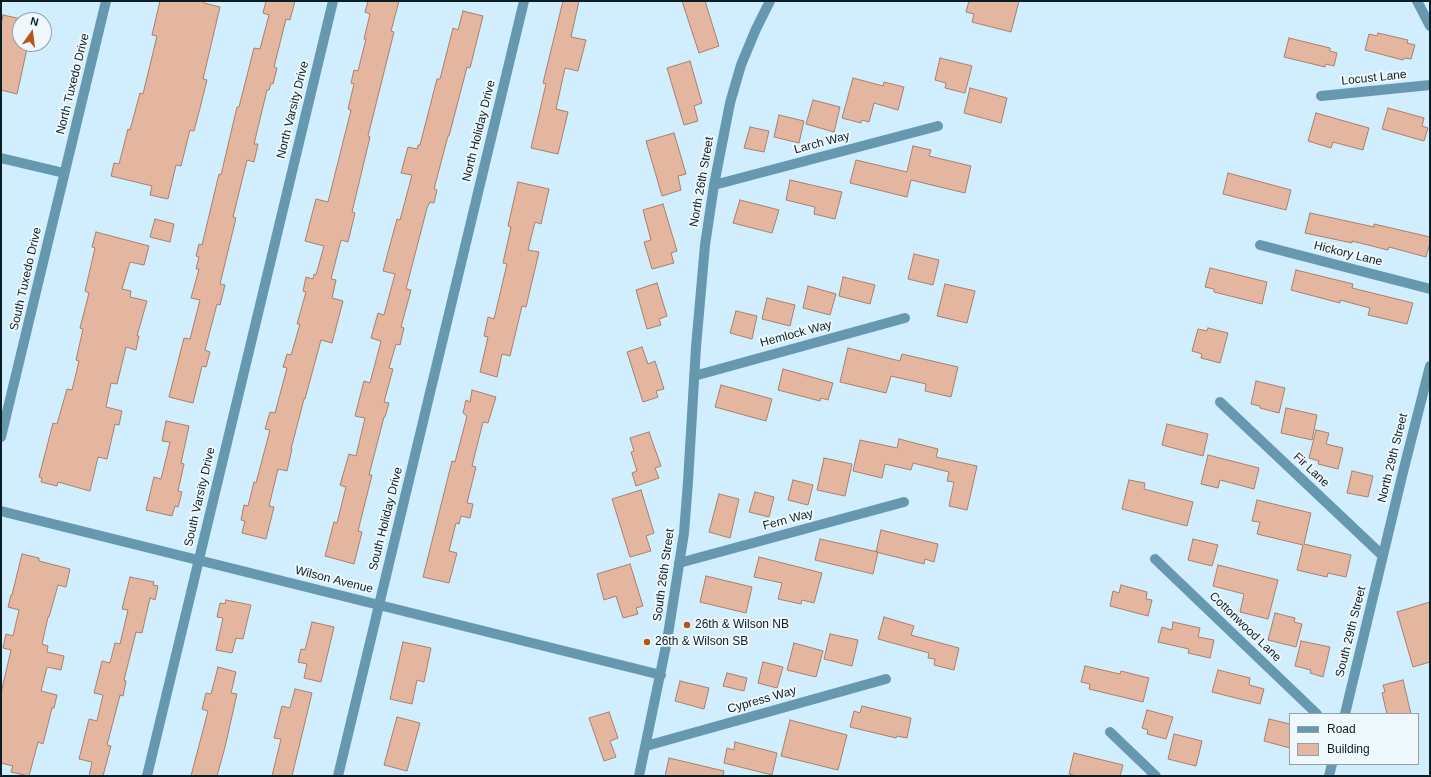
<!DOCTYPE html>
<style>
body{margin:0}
#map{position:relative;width:1431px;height:777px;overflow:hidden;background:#d0eefd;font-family:Arial,sans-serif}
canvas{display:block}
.frame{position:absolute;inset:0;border:2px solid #0a1e26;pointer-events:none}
.legend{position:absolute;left:1289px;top:713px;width:130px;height:52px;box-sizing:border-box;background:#eef8fd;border:1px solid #93a1a7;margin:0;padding:5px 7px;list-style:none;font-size:12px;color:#0a1e26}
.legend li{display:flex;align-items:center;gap:8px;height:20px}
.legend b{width:20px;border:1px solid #93a1a7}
.north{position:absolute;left:12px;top:12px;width:40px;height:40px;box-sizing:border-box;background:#eef8fd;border:1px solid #93a1a7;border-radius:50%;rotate:14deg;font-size:11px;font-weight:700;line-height:16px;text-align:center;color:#0a1e26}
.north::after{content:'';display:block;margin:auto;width:14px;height:18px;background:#b65514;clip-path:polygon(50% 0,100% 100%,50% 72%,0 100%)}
</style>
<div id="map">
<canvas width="1431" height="777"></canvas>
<div class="frame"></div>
<ul class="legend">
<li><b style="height:5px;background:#6699b0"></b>Road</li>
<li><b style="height:11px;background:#e4b69f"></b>Building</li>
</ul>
<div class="north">N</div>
</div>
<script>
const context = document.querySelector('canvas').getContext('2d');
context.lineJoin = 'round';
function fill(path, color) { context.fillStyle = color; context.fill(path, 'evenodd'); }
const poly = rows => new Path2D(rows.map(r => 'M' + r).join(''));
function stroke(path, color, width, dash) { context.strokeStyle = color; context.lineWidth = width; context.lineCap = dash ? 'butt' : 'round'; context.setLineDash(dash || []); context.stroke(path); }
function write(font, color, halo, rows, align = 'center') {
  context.font = font + ' Arial,sans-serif'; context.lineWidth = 4; context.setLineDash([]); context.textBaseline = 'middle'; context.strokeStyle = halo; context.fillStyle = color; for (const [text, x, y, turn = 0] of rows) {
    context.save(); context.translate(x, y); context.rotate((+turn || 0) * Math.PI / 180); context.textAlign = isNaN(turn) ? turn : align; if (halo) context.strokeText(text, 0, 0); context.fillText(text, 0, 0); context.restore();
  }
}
const building = poly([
 [160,1,204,1,204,3,220,7,203,79,207,80,200,108,194,131,190,130,181,166,176,165,168,199,150,195,152,186,111,176,114,163,119,164,128,129,130,130,140,93,143,94,157,36,152,35,160,1],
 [266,1,295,1,290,20,286,19,274,67,277,68,273,84,271,83,269,90,267,90,254,144,258,144,254,162,247,160,233,217,236,218,220,284,225,285,220,305,217,304,205,350,210,352,206,367,202,366,193,403,169,397,184,338,190,339,200,300,191,298,199,269,196,269,199,257,196,256,199,244,202,245,219,174,221,175,237,107,239,107,254,48,260,49,269,15,263,13,266,1],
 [368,1,399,1,391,31,394,32,368,136,370,137,352,212,355,213,348,242,341,240,331,279,336,280,332,298,343,301,332,343,321,340,305,399,304,399,291,449,292,449,287,471,278,469,269,506,274,507,266,539,242,533,245,521,241,520,244,505,248,506,254,482,256,483,270,430,265,429,270,412,275,413,287,368,283,367,287,354,291,355,300,324,297,324,306,292,303,291,306,277,313,279,314,274,316,275,324,246,305,241,316,199,328,202,351,110,348,109,354,84,351,83,354,70,358,71,366,39,364,39,370,14,365,12,368,1],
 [563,1,579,1,571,37,586,40,578,71,565,68,556,109,568,112,558,154,531,148,546,84,543,83,563,1],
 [682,1,705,1,719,46,699,53,682,1],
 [969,1,1019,1,1011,32,972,22,974,14,966,12,969,1],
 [463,11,483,16,470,68,467,67,449,136,448,136,434,189,437,190,434,203,430,202,427,208,406,289,411,290,401,327,404,328,400,345,396,344,389,368,393,369,384,402,389,403,385,417,384,417,369,475,372,475,358,531,362,532,354,564,325,556,334,522,337,523,346,487,340,485,349,454,356,456,365,418,355,416,364,381,370,383,381,341,371,338,378,313,384,315,395,274,383,271,397,219,400,220,412,175,401,173,408,147,417,149,418,145,420,145,437,79,440,79,453,28,458,30,463,11],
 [3,15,26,20,20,20,20,44,28,44,17,94,1,90,1,25,3,15],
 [1378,33,1408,40,1407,43,1415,45,1411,59,1404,58,1403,60,1365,50,1369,34,1377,36,1378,33],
 [1289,38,1330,48,1330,51,1337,53,1334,66,1326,64,1325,67,1284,57,1289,38],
 [940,58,972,66,965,93,945,88,946,83,935,80,940,58],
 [690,61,702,103,694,106,698,121,684,125,667,68,690,61],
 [853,78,883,86,884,82,904,87,898,110,874,103,869,122,862,120,861,123,842,118,853,78],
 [970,88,1007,98,1001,123,964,113,970,88],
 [813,100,840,107,834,132,806,124,813,100],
 [1388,108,1424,118,1422,126,1428,128,1424,141,1382,129,1388,108],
 [1316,113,1369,128,1363,150,1333,142,1331,148,1308,141,1316,113],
 [779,115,804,121,799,143,774,137,779,115],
 [750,127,769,131,764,152,744,148,750,127],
 [674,133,686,174,678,176,681,190,662,196,646,141,674,133],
 [913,146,931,150,929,156,971,166,965,193,911,180,907,197,850,183,856,160,907,172,913,146],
 [1228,173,1291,190,1286,210,1223,194,1228,173],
 [790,180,842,192,835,219,814,214,815,207,786,200,790,180],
 [518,182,549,189,541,224,535,222,528,250,539,252,526,307,522,306,510,356,502,354,497,377,480,372,488,337,484,336,488,317,494,319,507,264,503,263,511,227,508,226,518,182],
 [740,200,779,210,772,233,733,223,740,200],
 [663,204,677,251,671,253,674,263,652,269,644,242,651,240,643,210,663,204],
 [1310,213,1374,227,1374,224,1430,237,1430,243,1426,257,1389,247,1388,250,1352,241,1352,243,1305,233,1310,213],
 [155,219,174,224,170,242,150,237,155,219],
 [96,232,149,246,144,265,130,262,122,289,131,291,130,297,147,301,137,336,139,336,136,350,126,347,117,384,111,383,106,407,122,411,119,425,115,424,107,459,98,457,90,491,58,482,57,486,41,482,42,478,39,477,53,423,57,424,67,389,72,390,79,361,76,360,83,329,80,328,89,293,85,291,95,248,92,247,96,232],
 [914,254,939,260,933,285,908,279,914,254],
 [1210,268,1267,282,1262,304,1214,292,1214,289,1205,287,1210,268],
 [1296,270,1353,284,1352,288,1413,303,1407,324,1368,315,1370,308,1340,300,1340,303,1291,290,1296,270],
 [843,277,875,285,870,304,839,296,843,277],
 [657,283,667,316,659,319,661,325,647,329,636,290,657,283],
 [945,284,975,291,967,323,937,316,945,284],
 [808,286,836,294,830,315,803,308,808,286],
 [767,298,795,305,790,326,762,319,767,298],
 [736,311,757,316,752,339,730,333,736,311],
 [1208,328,1228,333,1220,363,1201,358,1202,354,1192,351,1198,329,1207,331,1208,328],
 [642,347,648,364,655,361,664,389,656,391,658,397,643,402,627,352,642,347],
 [848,348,900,361,902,354,958,367,951,397,925,391,926,384,891,376,886,393,840,382,848,348],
 [783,369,833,383,828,400,821,398,820,401,778,390,783,369],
 [1256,381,1285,388,1279,413,1260,408,1260,406,1251,404,1256,381],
 [721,385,772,399,766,421,715,407,721,385],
 [472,390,496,397,488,423,483,422,472,466,476,467,467,503,473,504,470,518,461,516,459,524,456,523,449,551,457,553,449,583,423,577,452,461,455,462,467,416,463,413,466,400,470,402,472,390],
 [1286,408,1317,415,1312,440,1281,433,1286,408],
 [166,421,189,426,181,463,184,464,178,491,182,492,178,507,175,506,172,516,146,510,154,477,161,479,170,442,162,441,166,421],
 [1167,424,1208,434,1203,456,1162,445,1167,424],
 [1316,430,1329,433,1326,444,1343,448,1338,469,1318,464,1319,461,1309,458,1316,430],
 [649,432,661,466,655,468,659,478,636,486,632,473,637,471,631,452,634,451,630,438,649,432],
 [899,439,938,449,936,457,977,466,967,510,949,506,954,482,947,481,949,472,913,463,911,470,885,464,882,478,853,471,860,440,897,448,899,439],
 [1208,455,1259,468,1254,489,1220,480,1218,488,1201,484,1208,455],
 [824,458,852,464,845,496,817,490,824,458],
 [1352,471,1373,476,1368,497,1347,493,1352,471],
 [793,480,813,485,808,505,788,500,793,480],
 [1129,480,1145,483,1144,489,1193,502,1187,526,1122,509,1129,480],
 [641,490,654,533,646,536,651,551,630,557,612,499,641,490],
 [755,492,774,497,769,517,749,512,755,492],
 [719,494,739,499,730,538,709,532,719,494],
 [1257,500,1311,513,1304,544,1351,555,1346,577,1328,573,1327,577,1297,570,1303,545,1257,534,1260,522,1252,521,1257,500],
 [881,530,938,544,934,562,925,559,924,564,876,552,881,530],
 [820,539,878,552,873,574,815,560,820,539],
 [1193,539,1218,545,1212,566,1188,560,1193,539],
 [22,554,39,558,39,561,70,569,66,587,58,585,49,617,48,617,42,644,48,646,47,652,64,656,61,670,47,667,41,691,57,695,54,708,52,708,43,744,38,742,29,776,11,772,13,766,1,763,1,693,11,650,3,648,6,634,13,636,19,610,8,607,11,595,12,595,22,554],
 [759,557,822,573,814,603,802,600,801,604,778,599,782,583,754,577,759,557],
 [630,564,643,606,636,608,638,614,623,618,616,596,604,600,597,574,630,564],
 [1218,565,1278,580,1268,619,1240,612,1244,594,1213,586,1218,565],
 [706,576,752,587,746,613,700,602,706,576],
 [130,577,154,582,153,585,158,586,155,600,150,598,142,633,136,632,124,680,126,681,123,696,120,695,119,699,107,745,111,746,103,776,89,776,92,762,79,759,89,719,97,721,103,695,94,693,102,661,110,663,115,643,120,644,128,610,122,609,130,577],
 [1121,585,1147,592,1146,599,1152,600,1148,616,1110,606,1113,591,1119,593,1121,585],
 [226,600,251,605,243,639,236,638,232,653,216,650,223,618,217,617,220,603,225,604,226,600],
 [1430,602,1430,662,1413,667,1397,612,1430,602],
 [1275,613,1295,618,1294,622,1302,624,1296,647,1268,640,1275,613],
 [884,617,914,626,911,635,959,648,954,670,934,665,935,659,928,658,929,653,878,639,884,617],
 [312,622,334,627,321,682,304,678,307,664,298,662,301,649,305,650,312,622],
 [1173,622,1200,628,1198,637,1214,640,1210,658,1188,653,1189,649,1158,642,1162,627,1172,630,1173,622],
 [830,634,858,640,852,666,824,659,830,634],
 [1301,641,1330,647,1323,677,1310,673,1311,670,1295,666,1301,641],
 [403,642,431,648,424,682,417,680,412,704,390,699,403,642],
 [794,643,823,651,816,677,787,670,794,643],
 [763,662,783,667,777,688,758,683,763,662],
 [1085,666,1120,674,1121,671,1149,678,1143,702,1089,689,1090,684,1081,682,1085,666],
 [218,667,236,672,231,693,237,694,225,747,217,776,191,776,208,711,202,709,206,693,211,694,218,667],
 [1218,670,1250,678,1249,685,1264,689,1260,704,1212,692,1218,670],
 [727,673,747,678,744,691,723,686,727,673],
 [1403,680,1411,714,1387,714,1382,693,1385,692,1383,685,1403,680],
 [680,681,709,688,704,709,675,701,680,681],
 [295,689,312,693,292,776,272,776,281,739,274,738,282,706,290,708,295,689],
 [862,706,911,718,907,738,897,736,896,738,850,727,854,711,860,713,862,706],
 [1147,710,1173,717,1166,739,1147,734,1148,730,1142,728,1147,710],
 [609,712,618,738,610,741,616,757,604,761,589,718,609,712],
 [397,717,420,723,407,771,384,765,397,717],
 [1269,719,1290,724,1290,748,1264,741,1269,719],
 [790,720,847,735,838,770,781,756,790,720],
 [1174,734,1202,741,1196,766,1168,759,1174,734],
 [735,742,777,753,772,775,724,763,727,748,734,750,735,742],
 [1074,753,1123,765,1120,776,1076,776,1069,774,1074,753],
 [669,758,724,771,723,776,665,776,669,758]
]);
fill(building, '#e4b69f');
stroke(building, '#aa7f69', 1);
stroke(poly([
 [1417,1,1430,26],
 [1321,96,1430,85],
 [1,158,64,173],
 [714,185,938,126],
 [1260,245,1430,289],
 [694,376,905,318],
 [1220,402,1383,556],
 [1,437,106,1],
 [1,511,661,675],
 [1155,559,1317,714],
 [679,563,904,502],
 [1345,714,1402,476,1430,366],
 [1110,732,1156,776],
 [646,746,886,679],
 [147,776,333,1],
 [338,776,524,1],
 [639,776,667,641,684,533,688,482,696,347,705,245,714,185,730,103,741,65,756,29,770,1],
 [1329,776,1332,764]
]), '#6699b0', 10);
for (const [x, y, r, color] of [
 [687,625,4,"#b65514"],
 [647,642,4,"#b65514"]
]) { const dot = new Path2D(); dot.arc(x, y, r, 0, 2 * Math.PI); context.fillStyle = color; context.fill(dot); stroke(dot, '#eef8fd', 1.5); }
write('12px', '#0a1e26', '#eef8fd', [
 ["Locust Lane",1374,78,-6],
 ["North Tuxedo Drive",73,84,-76],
 ["North Varsity Drive",293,110,-76],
 ["North Holiday Drive",479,131,-76],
 ["Larch Way",822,143,-15],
 ["North 26th Street",702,182,-80],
 ["Hickory Lane",1348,254,14],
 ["South Tuxedo Drive",26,279,-77],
 ["Hemlock Way",796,334,-15],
 ["North 29th Street",1393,458,-76],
 ["Fir Lane",1311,470,43],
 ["South Varsity Drive",200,497,-77],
 ["South Holiday Drive",386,519,-76],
 ["Fern Way",788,520,-15],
 ["South 26th Street",664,575,-82],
 ["Wilson Avenue",334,580,14],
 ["Cottonwood Lane",1245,627,44],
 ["South 29th Street",1351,632,-76],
 ["Cypress Way",762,700,-16]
]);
write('12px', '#0a1e26', '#eef8fd', [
 ["26th & Wilson NB",695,625],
 ["26th & Wilson SB",655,642]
], 'left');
</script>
